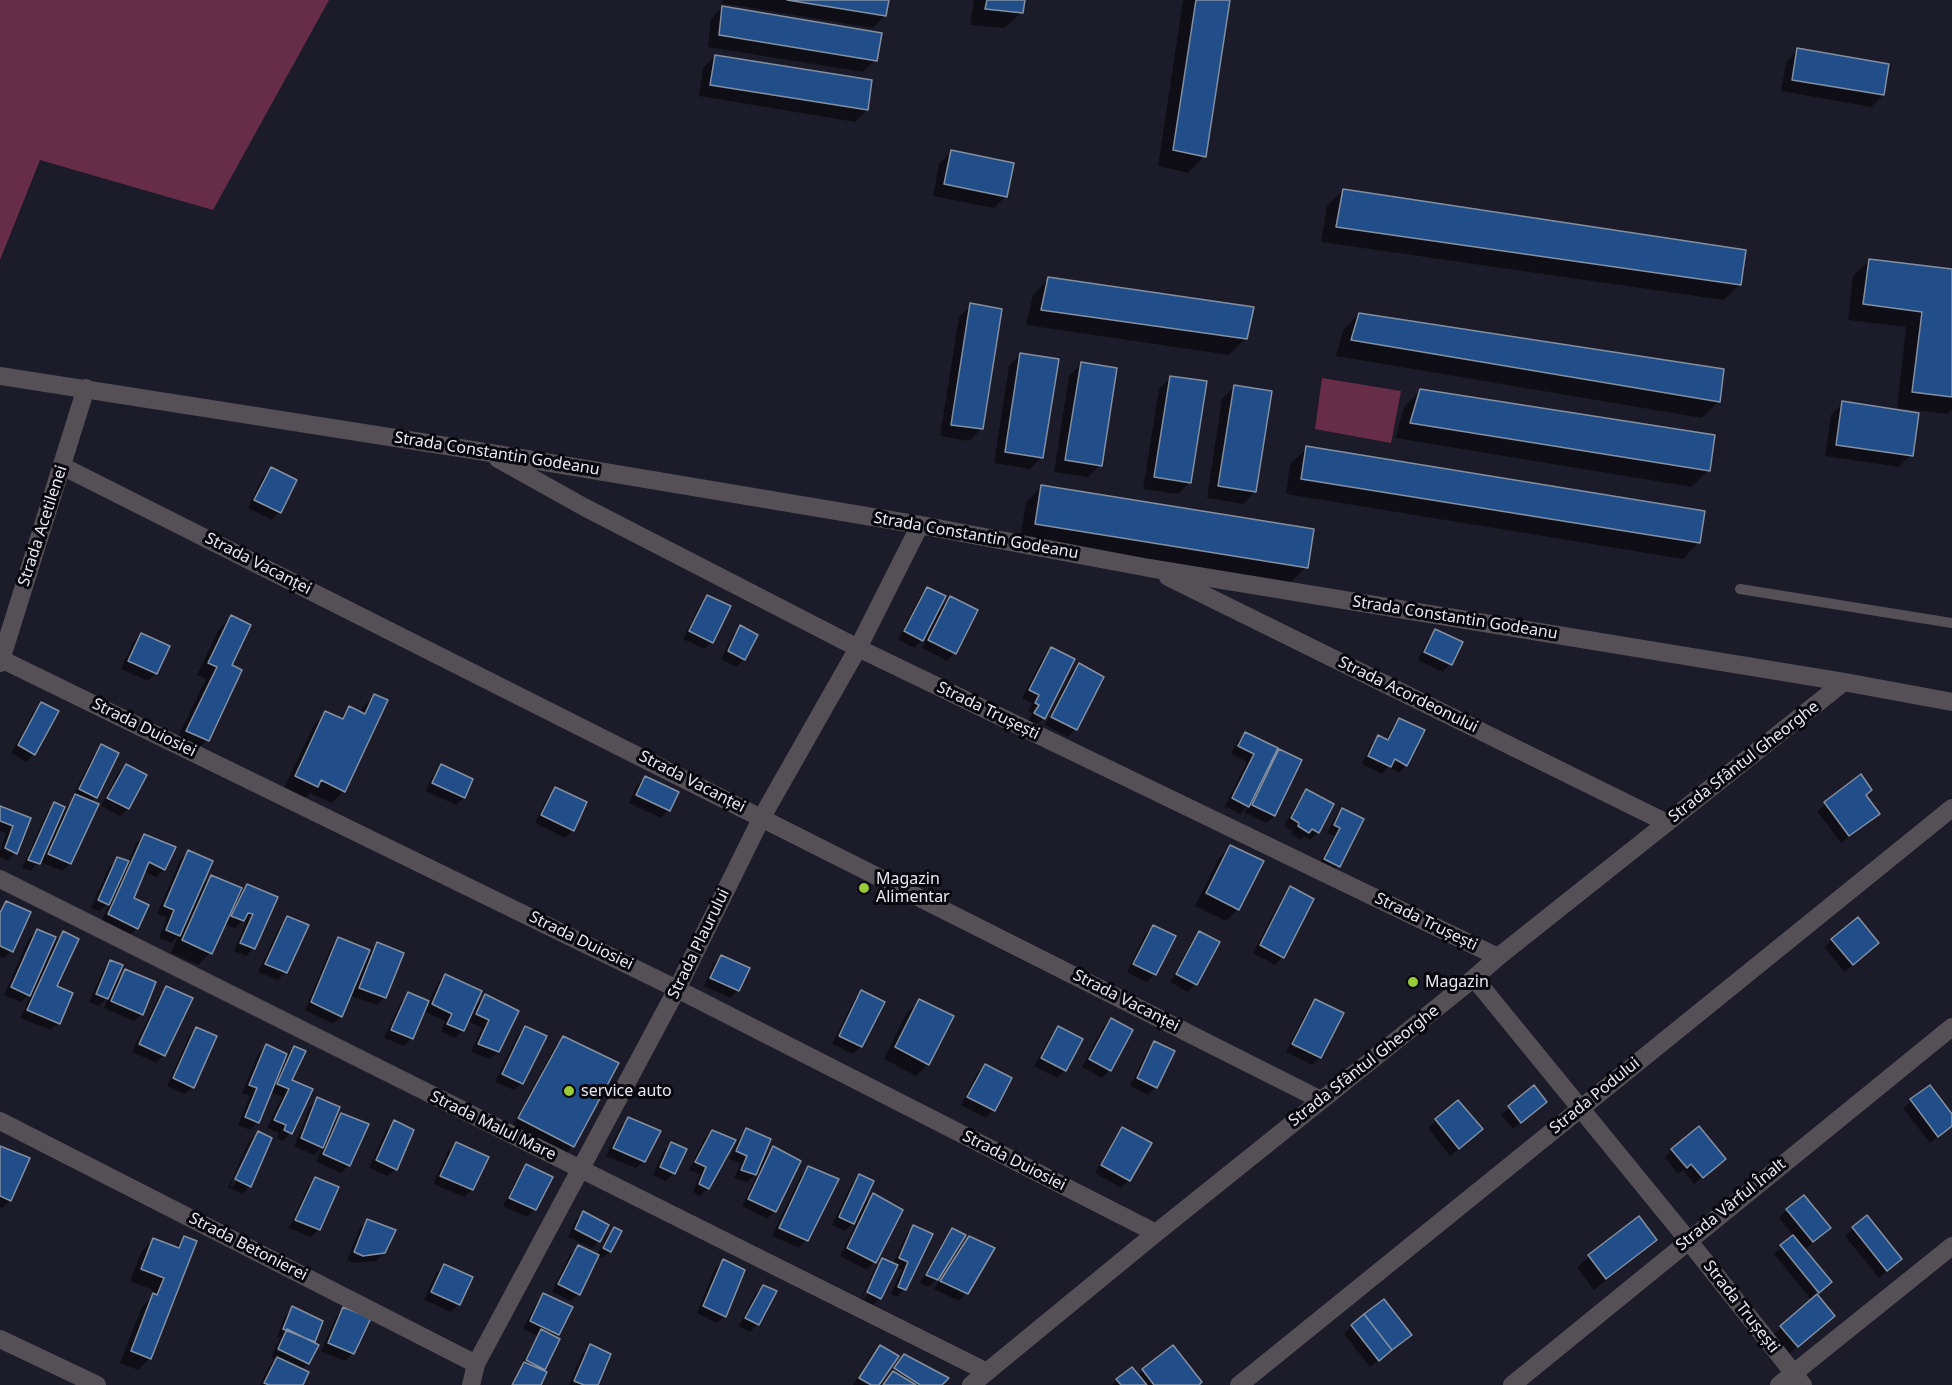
<!DOCTYPE html>
<meta charset="utf-8">
<style>
body{margin:0}
canvas{display:block;background:#1c1b2a}
</style>
<canvas width="1952" height="1385"></canvas>
<script>
const context = document.querySelector('canvas').getContext('2d');
context.lineJoin = 'round';
function fill(path, color) { context.fillStyle = color; context.fill(path, 'evenodd'); }
const poly = rows => new Path2D(rows.map(r => 'M' + r).join(''));
function stroke(path, color, width, dash) { context.strokeStyle = color; context.lineWidth = width; context.lineCap = dash ? 'butt' : 'round'; context.setLineDash(dash || []); context.stroke(path); }
function write(font, color, halo, rows, align = 'center') {
  context.font = font + ' "Noto Sans",sans-serif'; context.lineWidth = 6; context.setLineDash([]); context.textBaseline = 'middle'; context.strokeStyle = halo; context.fillStyle = color; for (const [text, x, y, turn = 0] of rows) {
    context.save(); context.translate(x, y); context.rotate((+turn || 0) * Math.PI / 180); context.textAlign = isNaN(turn) ? turn : align; if (halo) context.strokeText(text, 0, 0); context.fillText(text, 0, 0); context.restore();
  }
}
fill(poly([
 [0,0,329,0,213,210,40,160,0,260],
 [1322,378,1401,391,1391,443,1315,429]
]), '#672c48');
fill(poly([
 [722,0,887,0,885,16,873,28,721,3],
 [974,0,1024,0,1022,12,1005,28,970,25],
 [1183,0,1229,0,1204,156,1188,173,1158,166],
 [722,7,875,60,863,72,708,47,711,19],
 [1798,50,1883,95,1871,107,1781,91,1786,62],
 [715,56,867,110,855,122,699,96,703,68],
 [951,152,1006,196,994,208,933,196,939,164],
 [1343,190,1740,284,1724,300,1321,242,1327,206],
 [1869,260,1952,270,1952,409,1947,414,1897,408,1906,327,1848,320,1853,276],
 [1049,278,1245,339,1229,355,1026,325,1033,295],
 [971,305,981,429,969,441,940,436,959,317],
 [1359,314,1719,401,1702,418,1336,356,1343,330],
 [1021,354,1042,457,1030,469,994,463,1009,366],
 [1081,364,1100,465,1088,477,1054,472,1069,376],
 [1171,377,1190,482,1178,494,1143,489,1159,389],
 [1234,387,1255,492,1243,504,1207,498,1222,399],
 [1420,391,1708,470,1692,487,1395,438,1404,407],
 [1843,403,1911,455,1899,467,1825,456,1831,415],
 [1307,448,1699,542,1683,559,1286,494,1290,464],
 [271,469,295,481,279,512,272,520,248,508,263,477],
 [1042,486,1306,567,1290,583,1020,539,1026,502],
 [927,588,938,610,950,598,955,653,947,661,922,648,928,634,926,633,922,640,914,648,898,639,920,596],
 [707,597,712,642,704,649,683,639,700,604],
 [231,617,230,666,240,671,207,740,195,752,175,743,206,679,197,675,219,629],
 [740,627,744,659,736,667,721,659,733,635],
 [1436,630,1450,664,1443,672,1418,660,1428,638],
 [141,634,168,647,155,674,148,681,121,669,133,642],
 [1051,649,1044,718,1036,725,1028,721,1032,713,1028,711,1032,703,1022,698,1043,657],
 [1079,665,1102,677,1075,729,1068,737,1045,725,1071,673],
 [374,696,344,791,332,803,310,793,305,798,284,788,314,725,326,713,339,719,349,708,360,713,362,708],
 [41,704,34,754,26,762,11,753,34,711],
 [1399,720,1406,765,1399,773,1388,767,1382,774,1362,764,1371,744,1379,737,1386,740,1392,727],
 [1245,734,1300,761,1274,816,1266,823,1245,813,1248,806,1240,814,1225,806,1247,762,1231,754,1237,742],
 [101,746,95,797,90,802,97,805,70,864,62,871,39,861,31,871,22,868,47,812,55,804,66,809,74,798,72,797,94,754],
 [126,765,128,809,120,816,101,806,118,773],
 [441,766,464,797,456,805,426,791,434,773],
 [1861,777,1864,796,1878,814,1841,843,1817,811],
 [645,778,669,810,661,818,629,803,637,785],
 [555,789,573,830,565,838,535,823,548,796],
 [1306,791,1318,832,1310,840,1304,836,1301,840,1291,834,1293,831,1284,826,1299,799],
 [0,808,29,819,15,853,8,861,0,857,0,851,6,833,0,831],
 [1343,810,1338,866,1331,874,1318,867,1334,836,1327,833,1335,818],
 [144,836,164,869,156,877,144,871,132,899,137,928,129,936,101,922,111,900,100,911,91,908,109,867,117,859,128,863,136,843],
 [1231,846,1238,909,1226,921,1195,906,1219,858],
 [188,852,199,889,211,876,238,895,247,886,276,897,254,948,246,956,234,951,246,922,242,921,235,928,224,924,210,953,198,965,171,953,178,936,171,943,159,938,167,917,157,914,180,860],
 [1290,888,1283,957,1275,965,1253,953,1283,896],
 [6,903,11,951,4,958,0,957,0,909],
 [287,918,286,972,278,980,258,972,280,926],
 [1153,927,1174,937,1155,974,1147,982,1127,972,1145,934],
 [37,930,52,949,56,940,64,933,55,987,58,1023,51,1030,20,1018,32,992,21,1002,4,995,29,938],
 [1200,933,1218,943,1195,984,1188,992,1170,982,1192,941],
 [338,939,369,951,377,944,385,997,377,1005,349,995,341,1016,333,1024,305,1010,331,947],
 [1832,940,1870,951,1844,972,1824,947],
 [721,956,738,990,730,998,704,986,713,964],
 [111,962,115,982,126,971,142,1014,134,1021,104,1008,110,995,99,1006,89,1002,103,970],
 [445,976,473,1007,485,995,498,1052,490,1059,471,1052,482,1028,467,1021,463,1030,455,1038,441,1032,445,1021,423,1011,412,1038,404,1046,384,1038,401,1002,409,994,429,1002,437,984],
 [166,988,164,1055,156,1063,132,1052,159,996],
 [861,992,861,1046,853,1054,832,1044,854,1000],
 [1316,1000,1342,1014,1320,1057,1312,1065,1286,1052,1308,1008],
 [919,1001,928,1064,916,1076,884,1059,907,1012],
 [1111,1020,1110,1070,1102,1078,1082,1067,1103,1027],
 [196,1028,193,1087,185,1094,167,1086,189,1036],
 [525,1028,522,1083,514,1090,495,1082,517,1036],
 [1058,1028,1065,1070,1057,1078,1034,1066,1051,1035],
 [564,1038,573,1146,565,1154,512,1126,556,1045],
 [1154,1043,1156,1087,1148,1095,1130,1086,1147,1051],
 [266,1046,286,1055,294,1047,290,1080,291,1133,283,1141,277,1138,279,1133,267,1128,282,1097,270,1092,257,1122,250,1130,238,1125,250,1096,242,1093,258,1054],
 [985,1066,1010,1078,993,1110,986,1118,961,1105,977,1073],
 [1533,1087,1545,1102,1513,1129,1501,1115],
 [1929,1087,1952,1117,1952,1126,1930,1143,1903,1108],
 [318,1099,330,1126,341,1115,349,1165,341,1173,316,1162,323,1145,314,1155,294,1146,310,1107],
 [1458,1102,1473,1137,1450,1156,1428,1128],
 [629,1119,644,1161,636,1168,606,1156,621,1126],
 [394,1122,396,1169,388,1176,369,1168,386,1130],
 [1123,1129,1129,1180,1121,1188,1095,1173,1115,1137],
 [746,1130,760,1162,762,1163,766,1156,773,1148,775,1211,767,1219,742,1206,759,1171,747,1182,734,1178,741,1163,729,1159,739,1138],
 [712,1131,708,1188,700,1196,693,1192,700,1174,689,1170,704,1139],
 [258,1133,250,1186,242,1194,228,1187,250,1140],
 [252,1140,255,1140,233,1187,230,1186],
 [456,1144,487,1157,472,1190,464,1197,433,1184,448,1151],
 [671,1144,674,1173,666,1181,653,1175,663,1151],
 [0,1147,10,1200,2,1208,0,1207],
 [1672,1150,1716,1166,1694,1184,1683,1170,1678,1174,1665,1158],
 [527,1166,534,1209,527,1217,503,1206,519,1174],
 [808,1167,806,1240,799,1248,772,1236,801,1175],
 [859,1176,860,1208,873,1195,901,1210,874,1262,867,1270,840,1256,858,1219,845,1231,832,1225,852,1183],
 [315,1178,319,1229,311,1237,289,1228,308,1186],
 [1787,1210,1821,1236,1804,1250,1822,1290,1815,1295,1833,1316,1789,1354,1773,1335,1812,1301,1774,1254,1794,1236,1779,1218],
 [584,1212,599,1241,592,1248,568,1237,576,1220],
 [1867,1217,1893,1266,1879,1278,1845,1236],
 [368,1220,384,1253,376,1261,354,1263,347,1260,360,1228],
 [913,1227,904,1289,897,1297,891,1294,902,1270,895,1267,880,1298,872,1306,860,1300,875,1268,883,1260,893,1264,906,1235],
 [877,1267,880,1267,865,1299,862,1298],
 [614,1229,610,1251,602,1258,597,1256,578,1294,571,1301,552,1292,570,1254,578,1247,596,1256,606,1237],
 [953,1230,937,1279,929,1287,920,1283,945,1238],
 [184,1238,150,1358,138,1370,120,1363,142,1307,150,1299,153,1290,130,1281,142,1251,154,1239,174,1248],
 [969,1238,966,1293,959,1301,934,1289,961,1246],
 [1655,1240,1643,1252,1594,1290,1577,1268,1589,1256],
 [723,1261,725,1316,717,1323,697,1313,715,1268],
 [444,1266,459,1304,451,1312,424,1300,436,1273],
 [763,1286,775,1291,758,1324,750,1332,739,1326,755,1294],
 [544,1295,571,1308,555,1338,544,1369,541,1371,539,1385,510,1385,537,1336,523,1329,536,1303],
 [293,1308,321,1321,312,1343,308,1363,301,1370,301,1385,260,1385,269,1366,276,1359,271,1357,280,1338,277,1337,285,1316],
 [344,1309,353,1353,345,1361,321,1351,336,1317],
 [1352,1326,1410,1335,1370,1367,1344,1334],
 [590,1346,596,1385,569,1385,582,1354],
 [880,1346,877,1385,853,1385,872,1354],
 [1173,1347,1198,1385,1112,1385,1117,1380,1137,1376],
 [904,1356,940,1385,882,1385]
]), '#0007');
const building = poly([
 [787,0,889,0,886,16,787,0],
 [987,0,1025,0,1023,13,985,9,987,0],
 [1196,0,1230,0,1206,157,1173,150,1196,0],
 [722,6,882,33,877,61,719,35,722,6],
 [1797,48,1889,64,1884,95,1792,80,1797,48],
 [715,55,872,80,868,110,710,85,715,55],
 [951,150,1014,163,1007,197,944,184,951,150],
 [1343,189,1746,250,1741,285,1336,227,1343,189],
 [1869,259,1952,269,1952,397,1912,392,1922,312,1863,304,1869,259],
 [1048,277,1254,307,1247,339,1041,310,1048,277],
 [970,303,1002,309,983,429,951,425,970,303],
 [1359,313,1724,369,1720,402,1351,340,1359,313],
 [1020,353,1059,359,1043,458,1005,452,1020,353],
 [1081,362,1117,368,1102,466,1065,460,1081,362],
 [1170,376,1207,381,1191,483,1154,477,1170,376],
 [1234,385,1272,391,1256,492,1218,486,1234,385],
 [1420,389,1715,435,1710,471,1410,423,1420,389],
 [1842,401,1919,413,1913,456,1836,445,1842,401],
 [1306,446,1705,511,1700,543,1301,479,1306,446],
 [271,467,297,480,281,513,254,500,271,467],
 [1041,485,1314,529,1308,568,1035,524,1041,485],
 [927,587,946,596,923,641,904,631,927,587],
 [707,595,731,606,713,643,689,631,707,595],
 [950,596,978,610,956,654,928,640,950,596],
 [231,615,251,625,232,665,242,670,209,741,186,731,217,667,208,663,231,615],
 [740,625,758,635,745,660,728,651,740,625],
 [1435,629,1463,642,1452,665,1424,652,1435,629],
 [141,633,170,646,157,674,128,661,141,633],
 [1051,647,1075,659,1045,719,1034,713,1039,705,1035,703,1039,695,1029,690,1051,647],
 [1079,663,1104,677,1077,730,1051,717,1079,663],
 [374,694,388,700,345,792,321,780,318,787,295,776,325,711,343,719,349,706,365,714,374,694],
 [41,702,59,711,35,755,18,745,41,702],
 [1399,718,1425,730,1407,766,1395,759,1391,767,1368,756,1378,735,1388,740,1399,718],
 [1245,732,1278,748,1249,807,1232,798,1254,754,1238,746,1245,732],
 [101,744,119,753,97,798,79,789,101,744],
 [1279,749,1302,760,1275,816,1252,805,1279,749],
 [126,764,147,775,129,809,107,798,126,764],
 [441,764,473,779,465,798,432,783,441,764],
 [1861,774,1872,790,1866,795,1880,814,1849,836,1824,802,1861,774],
 [645,776,679,792,670,811,636,795,645,776],
 [555,787,587,802,574,831,541,815,555,787],
 [1306,789,1334,804,1319,833,1312,829,1309,833,1298,826,1299,823,1291,818,1306,789],
 [75,794,99,804,71,864,48,854,75,794],
 [54,802,65,807,40,864,28,860,54,802],
 [0,806,31,818,17,854,5,848,13,826,0,821,0,806],
 [1342,808,1364,819,1340,867,1324,859,1340,828,1334,825,1342,808],
 [144,834,176,847,165,870,149,862,134,898,149,905,138,929,108,914,144,834],
 [1230,845,1264,861,1239,910,1206,893,1230,845],
 [188,850,213,861,180,936,166,930,174,910,164,906,188,850],
 [117,857,129,861,109,905,98,900,117,857],
 [211,875,242,888,212,954,182,940,211,875],
 [247,884,278,897,255,949,240,943,253,914,248,913,244,921,231,916,247,884],
 [1290,886,1314,899,1284,958,1260,945,1290,886],
 [6,901,31,912,13,952,0,946,0,913,6,901],
 [287,916,309,925,287,973,265,964,287,916],
 [1858,917,1879,943,1853,965,1831,939,1858,917],
 [1153,925,1176,936,1156,975,1133,964,1153,925],
 [37,929,56,937,30,996,11,987,37,929],
 [63,931,79,939,57,986,73,993,60,1024,27,1010,63,931],
 [1199,931,1220,942,1197,985,1176,974,1199,931],
 [338,937,370,950,342,1017,311,1002,338,937],
 [377,942,404,953,386,998,359,988,377,942],
 [721,955,750,968,739,991,710,978,721,955],
 [110,960,123,965,108,999,96,994,110,960],
 [125,969,156,982,143,1015,111,1001,125,969],
 [445,974,482,991,464,1031,447,1024,452,1014,432,1004,445,974],
 [166,986,193,998,165,1056,139,1044,166,986],
 [861,990,885,1002,862,1047,839,1036,861,990],
 [408,992,429,1001,413,1039,391,1030,408,992],
 [485,994,519,1011,499,1052,478,1044,489,1020,476,1014,485,994],
 [919,999,954,1016,929,1065,895,1047,919,999],
 [1315,999,1344,1013,1321,1058,1292,1044,1315,999],
 [1111,1018,1133,1030,1111,1071,1089,1059,1111,1018],
 [525,1026,547,1036,523,1084,502,1074,525,1026],
 [1058,1026,1083,1039,1066,1071,1041,1058,1058,1026],
 [196,1027,217,1036,194,1088,173,1078,196,1027],
 [563,1036,619,1063,574,1147,518,1118,563,1036],
 [1154,1041,1175,1051,1157,1088,1137,1078,1154,1041],
 [266,1044,287,1054,259,1123,245,1117,257,1088,249,1085,266,1044],
 [294,1046,306,1051,292,1080,313,1089,292,1134,284,1130,286,1125,274,1120,289,1089,277,1084,294,1046],
 [985,1064,1012,1078,995,1111,967,1097,985,1064],
 [1534,1085,1547,1102,1521,1123,1508,1106,1534,1085],
 [1930,1085,1952,1114,1952,1126,1938,1137,1910,1099,1930,1085],
 [317,1097,340,1107,323,1148,301,1138,317,1097],
 [1458,1100,1483,1129,1459,1149,1435,1119,1458,1100],
 [341,1113,369,1124,350,1166,323,1154,341,1113],
 [628,1117,661,1131,645,1162,613,1148,628,1117],
 [394,1120,414,1130,397,1170,376,1160,394,1120],
 [1699,1126,1726,1159,1703,1178,1691,1164,1687,1168,1671,1149,1699,1126],
 [1122,1127,1152,1143,1130,1181,1101,1165,1122,1127],
 [746,1128,771,1139,756,1175,741,1170,747,1156,736,1151,746,1128],
 [712,1130,736,1140,709,1189,699,1184,706,1167,695,1162,712,1130],
 [258,1131,272,1138,251,1187,235,1179,258,1131],
 [456,1142,489,1157,473,1190,440,1176,456,1142],
 [671,1142,687,1149,675,1174,660,1167,671,1142],
 [0,1146,30,1158,11,1201,0,1196,0,1146],
 [773,1146,801,1161,776,1212,748,1199,773,1146],
 [526,1164,553,1177,536,1210,509,1198,526,1164],
 [808,1166,839,1179,808,1241,779,1228,808,1166],
 [859,1174,874,1181,854,1224,839,1217,859,1174],
 [315,1177,339,1187,320,1230,295,1220,315,1177],
 [873,1193,903,1210,876,1263,847,1248,873,1193],
 [1804,1195,1831,1228,1813,1242,1786,1209,1804,1195],
 [583,1211,609,1225,600,1242,575,1229,583,1211],
 [1867,1215,1902,1259,1887,1271,1852,1227,1867,1215],
 [1639,1216,1657,1240,1606,1279,1588,1255,1639,1216],
 [367,1219,396,1230,385,1253,363,1256,354,1252,367,1219],
 [913,1225,933,1234,906,1290,898,1287,908,1262,899,1258,913,1225],
 [614,1227,622,1231,611,1252,603,1248,614,1227],
 [952,1228,966,1235,938,1280,926,1275,952,1228],
 [1793,1235,1832,1282,1819,1293,1780,1245,1793,1235],
 [184,1236,197,1241,151,1359,131,1351,153,1293,157,1295,164,1278,141,1269,153,1238,179,1248,184,1236],
 [969,1236,995,1248,968,1294,940,1281,969,1236],
 [578,1245,599,1255,580,1295,558,1284,578,1245],
 [882,1258,898,1265,881,1299,867,1292,882,1258],
 [723,1259,745,1270,726,1317,703,1306,723,1259],
 [444,1264,473,1277,460,1305,431,1292,444,1264],
 [763,1285,777,1291,759,1325,745,1318,763,1285],
 [543,1293,573,1307,559,1335,530,1321,543,1293],
 [1817,1294,1835,1316,1798,1347,1780,1326,1817,1294],
 [1384,1299,1412,1335,1392,1350,1364,1314,1384,1299],
 [292,1306,323,1321,315,1342,283,1329,292,1306],
 [343,1307,371,1318,354,1354,328,1343,343,1307],
 [1364,1314,1392,1350,1379,1361,1351,1325,1364,1314],
 [287,1329,319,1345,309,1364,278,1349,287,1329],
 [541,1329,560,1339,545,1370,526,1360,541,1329],
 [590,1344,611,1354,598,1385,584,1385,574,1381,590,1344],
 [880,1345,899,1356,879,1385,871,1385,859,1378,880,1345],
 [1173,1345,1202,1382,1199,1385,1154,1385,1142,1369,1173,1345],
 [904,1354,949,1378,942,1385,920,1385,894,1368,904,1354],
 [277,1357,309,1372,303,1385,269,1385,264,1383,277,1357],
 [524,1362,547,1372,541,1385,512,1385,524,1362],
 [1132,1367,1147,1385,1121,1385,1116,1379,1132,1367],
 [893,1371,916,1385,883,1385,893,1371]
]);
fill(building, '#214e89');
stroke(building, '#8390a1', 1.5);
stroke(poly([
 [1740,589,1952,623]
]), '#554f56', 10);
stroke(poly([
 [0,376,485,452,920,525,1149,568,1844,682,1952,702],
 [498,459,584,507,858,648,1498,957],
 [62,466,1321,1100],
 [1168,577,1667,823],
 [1,659,677,989,1156,1233],
 [0,663,86,388],
 [0,879,987,1372],
 [1474,978,1688,1240,1803,1385],
 [0,1121,476,1364],
 [0,1339,97,1385],
 [471,1385,476,1364,677,989,762,817,858,648,920,525],
 [971,1385,1156,1233,1474,978,1498,957,1844,682],
 [1239,1385,1952,808],
 [1512,1385,1952,1027],
 [1779,1385,1952,1246]
]), '#554f56', 18);
for (const [x, y, r, color] of [
 [864,888,6,"#98cb37"],
 [1413,982,6,"#98cb37"],
 [569,1091,6,"#98cb37"]
]) { const dot = new Path2D(); dot.arc(x, y, r, 0, 2 * Math.PI); context.fillStyle = color; context.fill(dot); stroke(dot, '#07060d', 2); }
write('16px', '#e9e9f4', '#07060d', [
 ["Strada Constantin Godeanu",497,454,9],
 ["Strada Acetilenei",43,526,-72],
 ["Strada Constantin Godeanu",976,536,10],
 ["Strada Vacanței",258,564,27],
 ["Strada Constantin Godeanu",1455,618,9],
 ["Strada Acordeonului",1408,695,26],
 ["Strada Trușești",988,711,26],
 ["Strada Duiosiei",144,728,26],
 ["Strada Sfântul Gheorghe",1744,762,-38],
 ["Strada Vacanței",692,782,27],
 ["Strada Trușești",1426,922,26],
 ["Strada Duiosiei",581,941,26],
 ["Strada Plaurului",699,944,-64],
 ["Strada Vacanței",1126,1001,27],
 ["Strada Sfântul Gheorghe",1364,1066,-38],
 ["Strada Podului",1595,1096,-39],
 ["Strada Malul Mare",493,1126,26],
 ["Strada Duiosiei",1014,1161,27],
 ["Strada Vârful Înalt",1731,1205,-39],
 ["Strada Betonierei",248,1247,27],
 ["Strada Trușești",1741,1307,52]
]);
write('16px', '#e9e9f4', '#07060d', [
 ["Magazin",876,879],
 ["Alimentar",876,897],
 ["Magazin",1425,982],
 ["service auto",581,1091]
], 'left');
</script>
